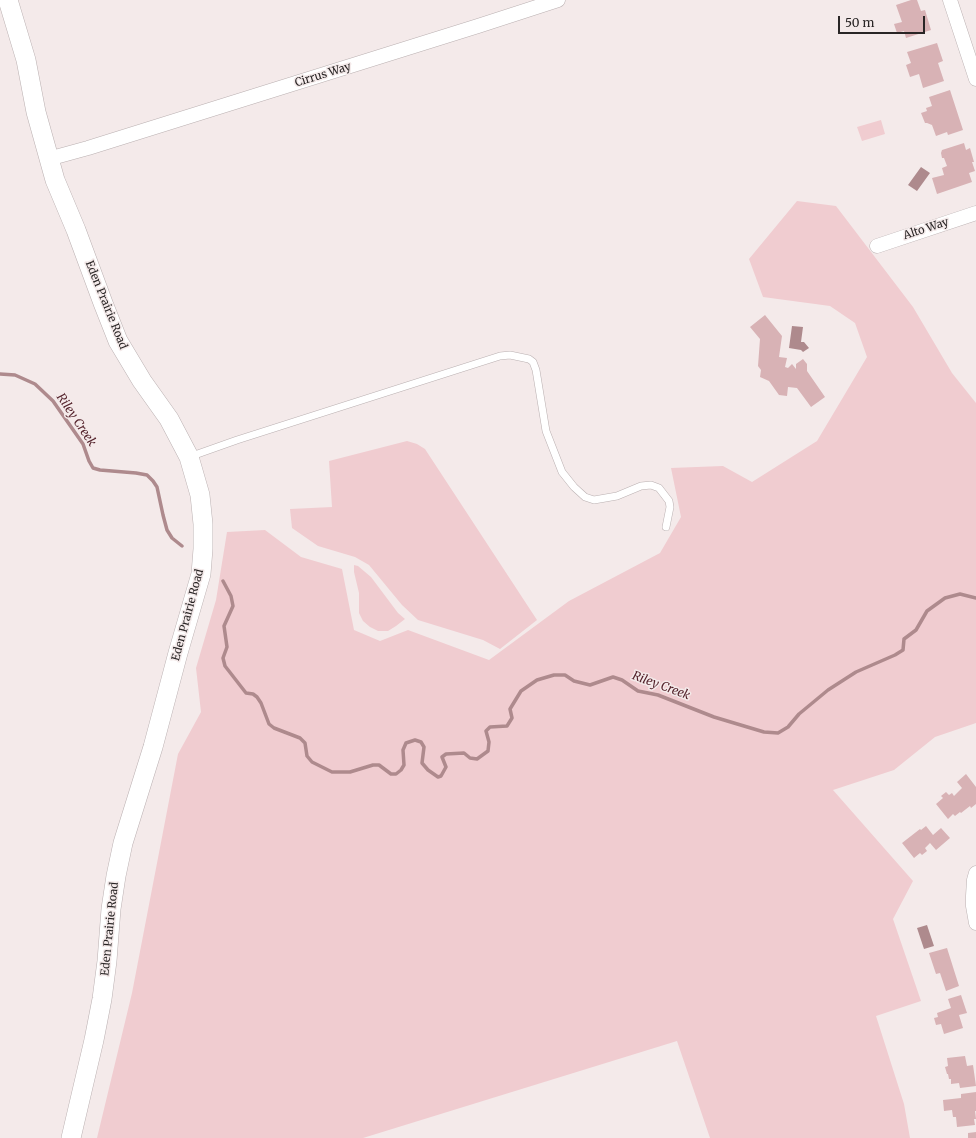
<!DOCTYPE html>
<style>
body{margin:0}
#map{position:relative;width:976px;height:1138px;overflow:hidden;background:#f4eaea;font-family:Merriweather,serif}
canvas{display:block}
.scale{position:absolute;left:838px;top:16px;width:87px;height:18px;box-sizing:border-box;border:2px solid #292525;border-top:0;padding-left:5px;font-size:12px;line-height:14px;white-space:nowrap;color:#292525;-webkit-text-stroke:3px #f4eaea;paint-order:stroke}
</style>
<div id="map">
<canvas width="976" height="1138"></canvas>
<div class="scale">50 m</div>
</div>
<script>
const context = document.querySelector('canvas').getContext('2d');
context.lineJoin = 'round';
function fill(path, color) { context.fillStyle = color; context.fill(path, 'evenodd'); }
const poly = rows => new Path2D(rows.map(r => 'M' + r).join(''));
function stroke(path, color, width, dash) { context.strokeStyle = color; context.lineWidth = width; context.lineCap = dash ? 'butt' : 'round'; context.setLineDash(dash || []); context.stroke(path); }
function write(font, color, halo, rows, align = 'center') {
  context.font = font + ' Merriweather,serif'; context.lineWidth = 3; context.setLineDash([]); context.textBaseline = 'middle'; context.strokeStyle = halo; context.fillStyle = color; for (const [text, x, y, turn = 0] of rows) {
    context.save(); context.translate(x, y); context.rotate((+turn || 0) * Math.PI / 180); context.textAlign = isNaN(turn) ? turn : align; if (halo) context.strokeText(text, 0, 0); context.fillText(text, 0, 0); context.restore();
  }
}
fill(poly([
 [881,120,885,134,862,141,857,127],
 [797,201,836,206,913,307,952,373,976,403,976,723,935,737,894,770,833,790,913,881,893,919,921,1001,876,1016,904,1104,910,1138,710,1138,677,1041,363,1138,97,1138,132,993,178,754,201,712,196,668,216,600,227,532,265,530,301,557,342,569,354,630,380,641,408,630,489,660,569,601,660,553,681,517,671,468,723,466,752,482,817,441,867,357,855,323,830,306,763,297,749,259],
 [407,441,417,444,425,449,537,620,500,649,483,640,418,620,402,605,369,565,355,557,318,546,292,528,290,509,332,507,329,461],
 [354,565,358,566,371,577,398,613,405,619,396,626,388,631,378,631,370,627,363,621,359,613,359,593,354,572]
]), '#f0ccd0');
fill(poly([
 [921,167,930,173,917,191,908,185],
 [792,326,803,327,801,342,804,342,809,348,803,352,801,350,789,348],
 [927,925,934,946,924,949,917,928]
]), '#ae8a8d');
stroke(poly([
 [0,374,15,375,35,384,53,401,83,444,89,461,93,468,100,470,136,473,147,475,153,481,157,487,163,515,167,530,172,538,182,546],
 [223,581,231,596,233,606,224,626,227,647,223,658,225,666,246,693,253,694,257,697,261,703,269,724,274,728,300,738,305,743,307,756,312,762,332,772,350,772,373,765,379,765,391,774,396,774,401,770,404,765,403,750,406,743,415,740,421,742,424,747,422,763,428,770,438,777,441,776,446,767,442,757,446,754,464,753,470,758,477,759,488,751,489,742,486,731,490,727,507,726,512,718,510,709,521,691,537,680,554,675,565,675,574,681,590,685,613,677,622,680,638,691,658,695,714,717,764,732,778,733,788,727,799,714,828,690,856,672,895,655,903,650,904,639,916,630,927,611,945,598,960,594,976,598]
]), '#ae8a8d', 3.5);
fill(poly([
 [911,0,917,0,921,11,925,10,931,30,906,38,904,31,897,33,894,24,902,22,896,5],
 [937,43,943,61,938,63,944,81,923,88,919,74,910,77,906,65,911,63,907,52],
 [950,90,963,130,948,135,947,132,936,136,932,125,927,123,925,123,921,113,927,111,926,108,932,106,929,97],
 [964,143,966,150,970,148,974,162,972,162,975,171,969,173,972,182,937,194,932,178,944,175,942,168,947,166,944,158,942,158,941,153,942,150],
 [765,315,782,336,779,357,787,358,785,367,788,368,792,364,796,369,796,364,803,359,807,364,807,371,825,397,811,407,797,388,788,387,787,396,779,395,769,381,760,377,761,370,758,366,760,339,750,327],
 [966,774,976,787,976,804,971,808,970,806,961,813,960,812,955,816,953,814,948,819,936,804,943,798,941,796,946,792,949,795,952,793,954,796,962,788,957,782],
 [926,826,933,835,941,828,950,838,936,850,930,843,925,848,927,851,922,855,920,853,914,858,902,843,920,829,921,830],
 [947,948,959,986,946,991,940,973,936,974,929,953],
 [961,995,967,1013,959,1015,963,1028,944,1034,941,1024,936,1025,934,1018,938,1017,937,1013,951,1008,948,999],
 [965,1056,967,1066,973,1065,976,1086,960,1088,959,1083,951,1084,951,1079,949,1079,948,1074,947,1074,945,1067,948,1066,947,1058],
 [976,1092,976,1111,975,1111,976,1119,974,1119,975,1125,957,1127,956,1117,953,1117,952,1110,944,1111,943,1100,961,1098,961,1094],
 [976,1132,976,1138,968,1138,968,1133]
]), '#d8b2b5');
const lane = poly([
 [189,457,237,440,500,356,510,355,529,359,533,362,536,370,546,431,562,472,574,487,585,497,594,500,617,496,641,486,651,485,659,488,669,501,670,507,666,527]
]);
const street = poly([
 [950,0,976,79],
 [48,159,88,148,478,26,558,0],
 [877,246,976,213],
 [976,873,974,880,973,896,973,906,976,923]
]);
const secondary = poly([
 [8,0,26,60,36,112,55,180,76,230,103,303,118,341,142,381,169,419,189,457,200,495,203,524,203,549,201,574,178,653,153,747,123,843,116,876,111,909,107,961,102,999,94,1040,71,1138]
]);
stroke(lane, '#bab0b1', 8);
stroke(street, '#bab0b1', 15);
stroke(secondary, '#bab0b1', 20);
stroke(lane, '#fff', 7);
stroke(street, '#fff', 14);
stroke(secondary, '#fff', 19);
write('11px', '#292525', '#f4eaea', [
 ["Cirrus Way",323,75,-17],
 ["Alto Way",926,229,-18],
 ["Eden Prairie Road",106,305,68],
 ["Eden Prairie Road",188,615,-75],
 ["Eden Prairie Road",110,929,-84]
]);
write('italic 12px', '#501e27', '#f4eaea', [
 ["Riley Creek",76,420,56],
 ["Riley Creek",661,686,20]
]);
</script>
